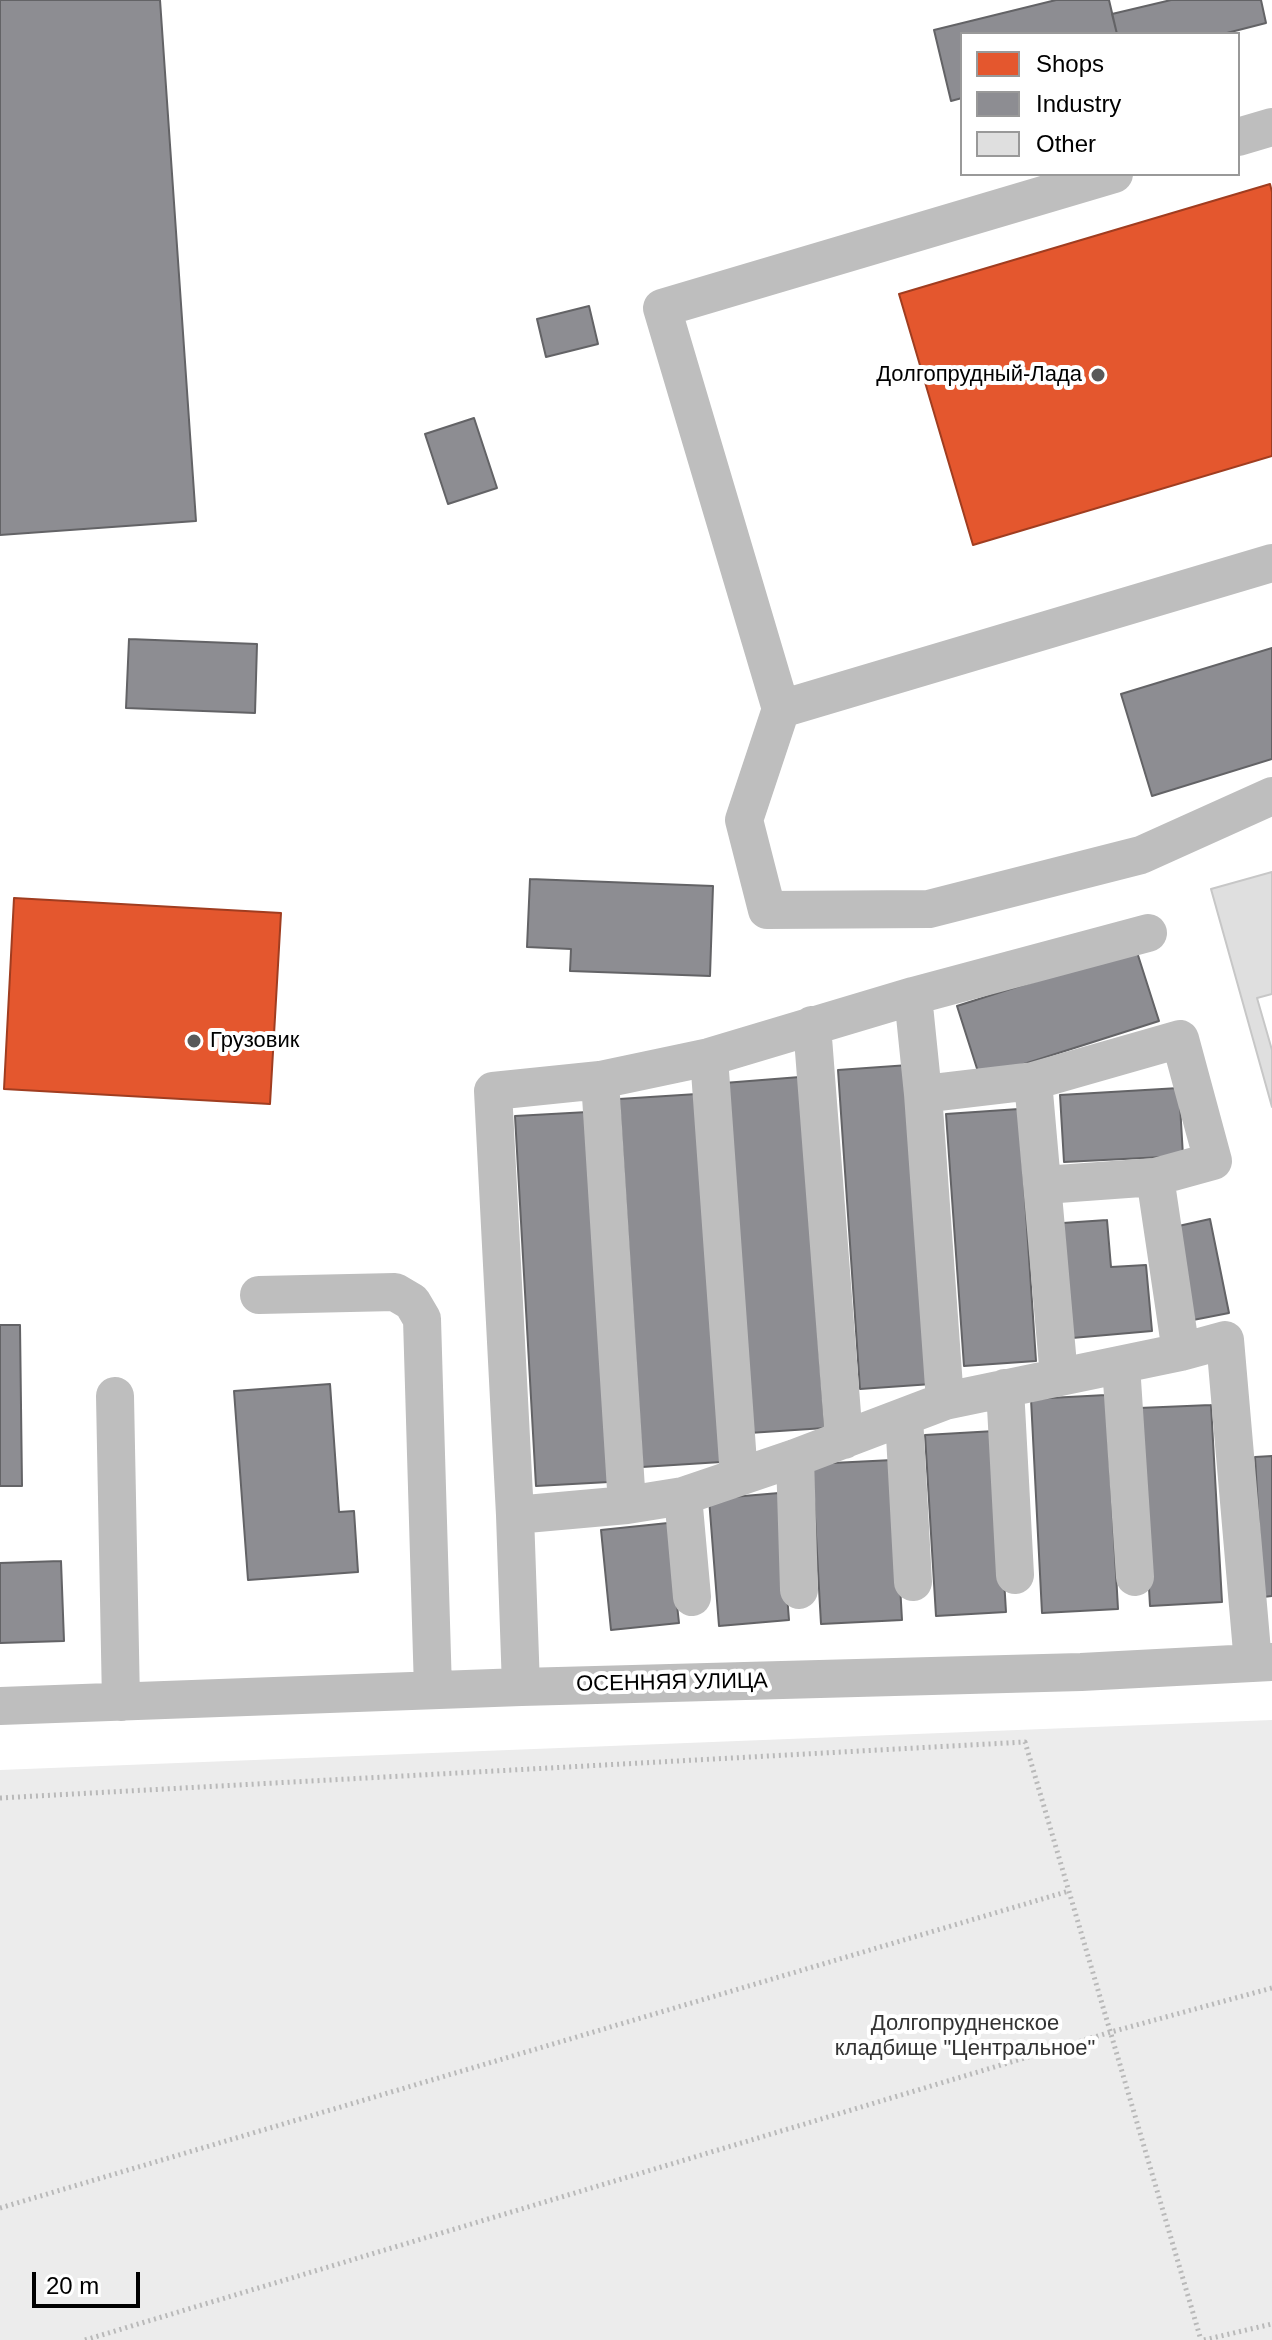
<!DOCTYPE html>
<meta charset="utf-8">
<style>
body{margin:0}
#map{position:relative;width:1272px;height:2340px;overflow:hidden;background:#fff;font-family:Arial,sans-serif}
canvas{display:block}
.legend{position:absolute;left:960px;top:32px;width:280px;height:144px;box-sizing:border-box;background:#fff;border:2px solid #999;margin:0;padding:10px 14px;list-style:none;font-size:24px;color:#000}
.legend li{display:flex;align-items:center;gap:16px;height:40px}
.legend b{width:40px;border:2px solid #999}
.scale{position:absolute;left:32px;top:2272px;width:108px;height:36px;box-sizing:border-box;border:4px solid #000;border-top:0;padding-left:10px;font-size:24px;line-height:28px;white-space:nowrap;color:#000;-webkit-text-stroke:6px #fff;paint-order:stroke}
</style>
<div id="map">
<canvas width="1272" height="2340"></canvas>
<ul class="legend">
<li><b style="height:22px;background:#e4572e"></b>Shops</li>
<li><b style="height:22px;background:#8d8d92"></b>Industry</li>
<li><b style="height:22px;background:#dfdfdf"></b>Other</li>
</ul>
<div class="scale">20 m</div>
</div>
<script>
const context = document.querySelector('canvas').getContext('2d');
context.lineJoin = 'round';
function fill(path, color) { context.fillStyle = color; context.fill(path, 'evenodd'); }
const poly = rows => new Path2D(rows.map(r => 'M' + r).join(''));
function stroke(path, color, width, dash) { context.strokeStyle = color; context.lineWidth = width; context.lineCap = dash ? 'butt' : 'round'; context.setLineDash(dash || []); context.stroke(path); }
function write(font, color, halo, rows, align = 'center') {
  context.font = font + ' Arial,sans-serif'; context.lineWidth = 8; context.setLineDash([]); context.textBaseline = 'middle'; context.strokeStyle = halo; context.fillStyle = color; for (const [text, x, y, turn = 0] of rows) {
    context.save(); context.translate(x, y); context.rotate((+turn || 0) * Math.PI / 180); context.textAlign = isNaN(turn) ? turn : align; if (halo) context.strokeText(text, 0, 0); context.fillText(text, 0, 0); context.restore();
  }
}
fill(poly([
 [1272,1720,1272,2340,0,2340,0,1770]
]), '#ececec');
const shops = poly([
 [1270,184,1272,192,1272,456,973,545,899,294,1270,184],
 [14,898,281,913,270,1104,4,1089,14,898]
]);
fill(shops, '#e4572e');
stroke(shops, '#a03d20', 2);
const industry = poly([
 [0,0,160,0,196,521,0,535,0,0],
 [1056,0,1109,0,1117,34,962,34,962,98,951,101,934,30,1056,0],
 [1171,0,1261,0,1266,23,1223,34,1117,34,1112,14,1171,0],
 [589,306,598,344,546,357,537,319,589,306],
 [474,418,497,488,448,504,425,434,474,418],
 [129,639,257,644,255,713,126,708,129,639],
 [1272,648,1272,759,1152,796,1121,694,1272,648],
 [530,879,713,886,710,976,570,971,571,949,527,947,530,879],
 [1136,949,1159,1021,980,1078,957,1006,1136,949],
 [909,1065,932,1384,860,1389,838,1070,909,1065],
 [800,1077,825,1428,749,1433,724,1083,800,1077],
 [1179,1088,1183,1156,1064,1162,1060,1095,1179,1088],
 [697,1094,721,1462,642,1467,619,1099,697,1094],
 [1019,1109,1036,1361,964,1366,946,1114,1019,1109],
 [588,1112,609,1482,536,1486,515,1116,588,1112],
 [1210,1219,1229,1313,1193,1320,1174,1227,1210,1219],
 [1107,1220,1111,1267,1146,1265,1152,1331,1072,1338,1063,1223,1107,1220],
 [0,1325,20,1325,22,1486,0,1486,0,1325],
 [330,1384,339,1512,354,1511,358,1572,248,1580,234,1391,330,1384],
 [1106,1395,1118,1609,1042,1613,1031,1399,1106,1395],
 [1211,1405,1222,1602,1150,1606,1139,1408,1211,1405],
 [995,1431,1006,1612,936,1616,925,1435,995,1431],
 [1272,1456,1272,1596,1263,1597,1255,1457,1272,1456],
 [893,1460,902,1620,821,1624,812,1464,893,1460],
 [779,1493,789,1620,719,1626,709,1499,779,1493],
 [668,1523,679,1623,611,1630,601,1530,668,1523],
 [61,1561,64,1641,0,1643,0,1563,61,1561]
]);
fill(industry, '#8d8d92');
stroke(industry, '#636366', 2);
const building = poly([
 [1272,872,1272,994,1257,998,1272,1050,1272,1107,1211,889,1272,872]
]);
fill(building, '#dfdfdf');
stroke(building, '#c7c7c7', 2);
stroke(poly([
 [0,1798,1025,1742,1201,2340],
 [0,2208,1069,1891],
 [85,2340,1111,2032,1272,1988],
 [1204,2340,1272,2324]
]), '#b9b9b9', 5, [2, 4]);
stroke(poly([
 [1238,137,1272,127],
 [1114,174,662,308,781,709,1272,563],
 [781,709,744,820,767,910,929,909,1141,855,1272,796],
 [913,996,923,1094,945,1401],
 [812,1025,844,1440],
 [709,1057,739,1477],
 [600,1080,627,1505],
 [1033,1081,1059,1377],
 [923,1094,1033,1081,1180,1039,1213,1161,1155,1177,1044,1185],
 [1155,1177,1181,1352],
 [259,1295,395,1292,412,1302,422,1319,433,1690],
 [1121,1365,1135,1577],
 [1005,1388,1015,1575],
 [115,1396,121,1702],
 [904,1417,913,1582],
 [795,1458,799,1590],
 [683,1496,692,1597],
 [515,1515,627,1505,683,1496,795,1458,945,1401,1181,1352,1225,1340,1253,1663],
 [521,1687,515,1515,493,1091,600,1080,709,1057,913,996,1148,933],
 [0,1706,521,1687,1081,1672,1272,1662]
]), '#bebebe', 38);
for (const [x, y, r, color] of [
 [1098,375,8,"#595959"],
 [194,1041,8,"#595959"]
]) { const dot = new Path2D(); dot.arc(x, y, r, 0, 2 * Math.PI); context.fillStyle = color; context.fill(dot); stroke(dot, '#fff', 3); }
write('22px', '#000', '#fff', [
 ["Долгопрудный-Лада",1082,375],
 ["Грузовик",210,1041,"left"]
], 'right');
write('22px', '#000', '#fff', [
 ["ОСЕННЯЯ УЛИЦА",672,1683,-1]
]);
write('22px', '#333', '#fff', [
 ["Долгопрудненское",965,2024],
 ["кладбище \"Центральное\"",965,2049]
]);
</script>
